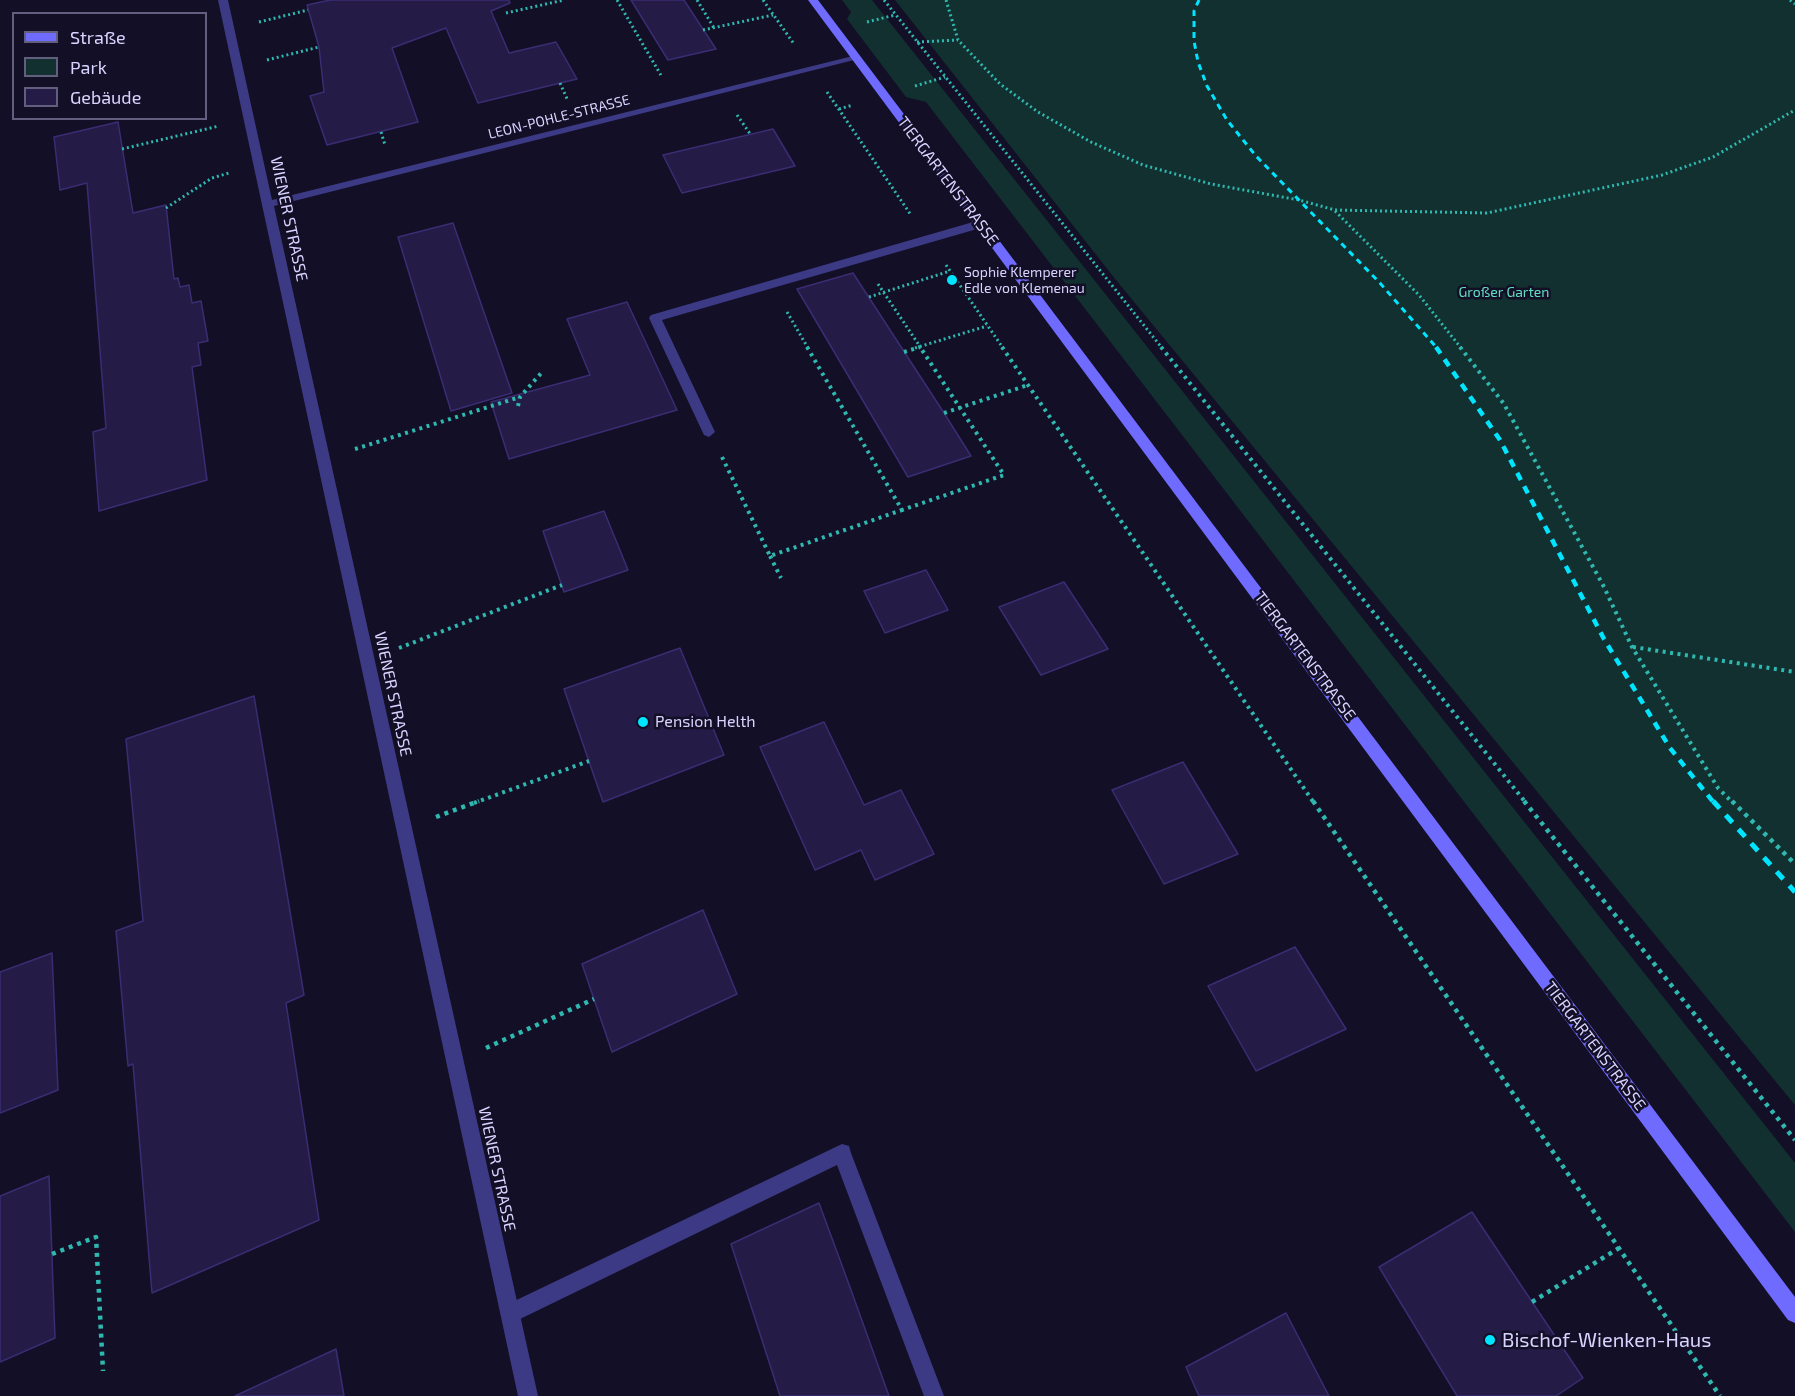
<!DOCTYPE html>
<meta charset="utf-8">
<style>
body{margin:0}
#map{position:relative;width:1795px;height:1396px;overflow:hidden;background:#130f26;font-family:"Exo 2",sans-serif}
canvas{display:block}
.legend{position:absolute;left:12px;top:12px;width:195px;height:108px;box-sizing:border-box;background:#130f26;border:2px solid #625e7d;margin:0;padding:8px 10px;list-style:none;font-size:18px;color:#d9d4ff}
.legend li{display:flex;align-items:center;gap:12px;height:30px}
.legend b{width:30px;border:2px solid #625e7d}
</style>
<div id="map">
<canvas width="1795" height="1396"></canvas>
<ul class="legend">
<li><b style="height:8px;background:#6f6bff"></b>Straße</li>
<li><b style="height:16px;background:#12302f"></b>Park</li>
<li><b style="height:16px;background:#241b47"></b>Gebäude</li>
</ul>
</div>
<script>
const context = document.querySelector('canvas').getContext('2d');
context.lineJoin = 'round';
function fill(path, color) { context.fillStyle = color; context.fill(path, 'evenodd'); }
const poly = rows => new Path2D(rows.map(r => 'M' + r).join(''));
function stroke(path, color, width, dash) { context.strokeStyle = color; context.lineWidth = width; context.lineCap = dash ? 'butt' : 'round'; context.setLineDash(dash || []); context.stroke(path); }
function write(font, color, halo, rows, align = 'center') {
  context.font = font + ' "Exo 2",sans-serif'; context.lineWidth = 5; context.setLineDash([]); context.textBaseline = 'middle'; context.strokeStyle = halo; context.fillStyle = color; for (const [text, x, y, turn = 0] of rows) {
    context.save(); context.translate(x, y); context.rotate((+turn || 0) * Math.PI / 180); context.textAlign = isNaN(turn) ? turn : align; if (halo) context.strokeText(text, 0, 0); context.fillText(text, 0, 0); context.restore();
  }
}
fill(poly([
 [842,0,872,0,1795,1163,1795,1232,926,102,906,97,847,19,851,12],
 [895,0,1795,0,1795,1105,1116,280]
]), '#12302f');
const building = poly([
 [330,0,509,0,510,3,491,11,509,53,556,42,577,79,478,103,446,28,392,48,418,122,327,145,310,96,324,92,319,47,307,5,330,0],
 [631,0,684,0,716,49,668,60,631,0],
 [118,122,133,213,166,205,174,279,178,278,180,287,189,285,192,303,201,301,208,341,198,343,201,365,192,367,207,480,99,511,93,432,106,428,87,183,60,190,54,137,118,122],
 [773,129,795,166,682,193,663,155,773,129],
 [453,223,512,393,451,411,398,237,453,223],
 [853,273,944,413,971,456,908,477,797,289,853,273],
 [627,302,677,410,509,459,491,402,590,375,567,319,627,302],
 [604,511,628,570,564,592,543,531,604,511],
 [926,570,948,610,885,633,864,591,926,570],
 [1064,582,1108,649,1041,675,999,607,1064,582],
 [680,648,724,755,603,802,564,689,680,648],
 [254,696,304,995,286,1003,319,1220,152,1293,133,1064,128,1066,116,931,143,921,126,739,254,696],
 [824,722,864,805,901,790,934,854,875,880,861,850,815,870,760,747,824,722],
 [1183,762,1238,854,1164,884,1112,790,1183,762],
 [703,910,737,994,612,1052,582,964,703,910],
 [1295,947,1346,1029,1256,1071,1208,986,1295,947],
 [52,953,58,1090,0,1113,0,972,52,953],
 [49,1176,55,1338,0,1362,0,1196,49,1176],
 [819,1203,851,1290,889,1396,780,1396,731,1244,819,1203],
 [1472,1212,1583,1378,1556,1396,1457,1396,1379,1267,1472,1212],
 [1286,1313,1329,1396,1199,1396,1186,1367,1286,1313],
 [336,1349,344,1396,235,1396,336,1349]
]);
fill(building, '#241b47');
stroke(building, '#3b2d73', 1.5);
stroke(poly([
 [617,0,662,77],
 [697,0,714,28],
 [763,0,794,44],
 [884,0,1162,348],
 [946,0,958,40,1000,84,1038,112,1091,142,1143,165,1211,184,1299,200,1335,210,1487,213,1662,175,1713,157,1795,110],
 [1790,0,1795,4],
 [506,13,564,0],
 [259,22,308,10],
 [867,22,895,15],
 [703,30,773,15],
 [917,42,958,40],
 [267,60,319,47],
 [560,83,568,101],
 [915,86,945,77],
 [827,92,911,215],
 [839,109,853,105],
 [737,115,751,135],
 [381,132,385,145],
 [122,149,219,126],
 [166,208,212,178,229,173],
 [1335,211,1419,295,1461,348],
 [946,265,1003,348],
 [878,284,921,348],
 [869,297,950,271],
 [787,312,808,348],
 [915,348,987,326]
]), '#2fb8b0', 3, [2, 3]);
stroke(poly([
 [807,347,902,510,1004,475,920,347],
 [1002,347,1314,803],
 [1161,347,1526,803],
 [1460,347,1504,404,1604,587,1632,647,1718,788,1733,803],
 [904,352,920,347],
 [518,406,520,397,543,371],
 [944,413,1028,385],
 [355,449,520,397],
 [722,457,770,556,902,510],
 [770,556,781,578],
 [1633,647,1795,672],
 [399,648,562,585],
 [474,803,589,761]
]), '#2fb8b0', 4, [3, 4.5]);
stroke(poly([
 [1313,801,1720,1396],
 [1524,801,1795,1140],
 [1732,801,1795,864],
 [436,817,479,801],
 [486,1048,594,999],
 [52,1254,96,1237,103,1371],
 [1532,1302,1619,1248]
]), '#2fb8b0', 4.5, [4, 5]);
fill(poly([
 [980,220,986,224,984,227,662,320,715,432,709,437,704,435,649,318,651,315,980,220],
 [842,1144,849,1146,851,1153,944,1396,924,1396,837,1165,518,1320,511,1323,504,1320,501,1313,504,1306,842,1144]
]), '#3d3a85');
fill(poly([
 [218,0,228,0,272,200,857,55,862,58,274,206,538,1396,518,1396,218,0]
]), '#3d3a85');
fill(poly([
 [808,0,818,0,1795,1297,1795,1323,1788,1320,808,0]
]), '#6f6bff');
stroke(poly([
 [1199,0,1194,11,1194,41,1198,62,1207,86,1227,120,1256,156,1379,282,1437,348]
]), '#00e5ff', 3, [6, 5]);
stroke(poly([
 [1436,347,1500,440,1604,639,1670,748,1714,803]
]), '#00e5ff', 4.5, [8, 7]);
stroke(poly([
 [1713,801,1795,892]
]), '#00e5ff', 5, [10, 9]);
for (const [x, y, r, color] of [
 [952,280,6,"#00e5ff"],
 [643,722,6,"#00e5ff"],
 [1490,1340,6,"#00e5ff"]
]) { const dot = new Path2D(); dot.arc(x, y, r, 0, 2 * Math.PI); context.fillStyle = color; context.fill(dot); stroke(dot, '#130f26', 2); }
write('14px', '#d9d4ff', '#130f26', [
 ["LEON-POHLE-STRASSE",559,117,-14]
]);
write('14px', '#d9d4ff', '#130f26', [
 ["Sophie Klemperer",964,272],
 ["Edle von Klemenau",964,288]
], 'left');
write('14px', '#5fe0c0', '#130f26', [
 ["Großer Garten",1504,292]
]);
write('16px', '#d9d4ff', '#130f26', [
 ["TIERGARTENSTRASSE",948,181,53],
 ["WIENER STRASSE",289,219,78],
 ["TIERGARTENSTRASSE",1305,656,53],
 ["WIENER STRASSE",393,694,78],
 ["TIERGARTENSTRASSE",1595,1046,53],
 ["WIENER STRASSE",497,1169,78]
]);
write('16px', '#d9d4ff', '#130f26', [
 ["Pension Helth",655,722]
], 'left');
write('20px', '#d9d4ff', '#130f26', [
 ["Bischof-Wienken-Haus",1502,1340]
], 'left');
</script>
